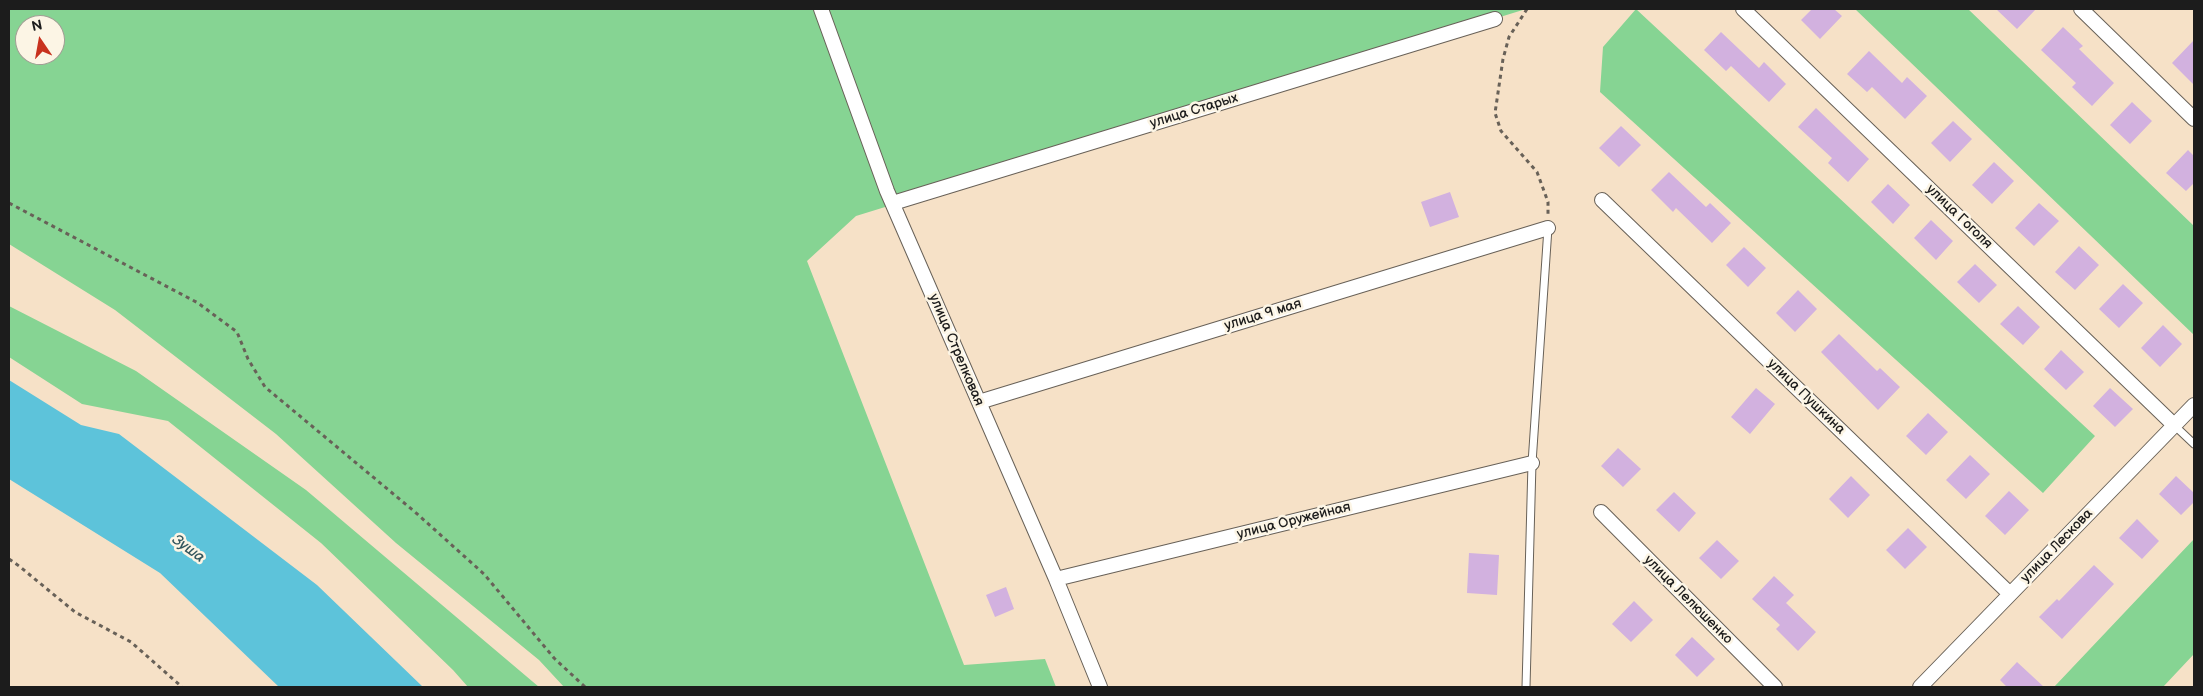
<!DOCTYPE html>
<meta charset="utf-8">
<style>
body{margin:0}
#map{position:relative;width:2203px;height:696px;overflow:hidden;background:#f6e1c7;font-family:"Balsamiq Sans",sans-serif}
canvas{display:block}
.frame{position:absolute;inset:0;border:10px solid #1c1c1c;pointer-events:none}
.north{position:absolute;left:15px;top:15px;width:50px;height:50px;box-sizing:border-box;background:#fcf5e5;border:1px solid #a29e95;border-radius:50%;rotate:348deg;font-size:14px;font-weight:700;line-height:20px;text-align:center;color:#1c1c1c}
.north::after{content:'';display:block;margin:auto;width:18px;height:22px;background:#c8321e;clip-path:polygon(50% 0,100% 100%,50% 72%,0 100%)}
</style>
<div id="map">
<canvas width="2203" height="696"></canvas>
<div class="frame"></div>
<div class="north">N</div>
</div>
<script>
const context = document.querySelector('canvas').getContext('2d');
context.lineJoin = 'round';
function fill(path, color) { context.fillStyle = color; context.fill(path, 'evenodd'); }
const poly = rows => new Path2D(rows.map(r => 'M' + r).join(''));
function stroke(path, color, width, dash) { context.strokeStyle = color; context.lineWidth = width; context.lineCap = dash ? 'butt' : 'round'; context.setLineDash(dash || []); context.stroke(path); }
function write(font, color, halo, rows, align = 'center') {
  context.font = font + ' "Balsamiq Sans",sans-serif'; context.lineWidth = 5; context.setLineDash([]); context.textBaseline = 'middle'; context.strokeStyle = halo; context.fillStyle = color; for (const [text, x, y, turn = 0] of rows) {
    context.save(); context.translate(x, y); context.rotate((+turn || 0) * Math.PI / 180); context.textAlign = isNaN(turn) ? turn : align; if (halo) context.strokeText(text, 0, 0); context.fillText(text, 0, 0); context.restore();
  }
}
fill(poly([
 [9,9,1526,9,856,216,807,261,964,665,1045,659,1056,687,564,687,539,660,396,543,276,434,115,310,9,244],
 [25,25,55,25,55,55,25,55],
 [1636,9,2095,436,2043,493,1600,92,1603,47],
 [1855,9,1968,9,2194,226,2194,335],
 [9,306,136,371,306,490,539,687,468,687,453,670,321,543,168,421,82,404,9,357],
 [2194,539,2194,654,2163,687,2054,687]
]), '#86d493');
fill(poly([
 [9,380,81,425,119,434,317,585,423,687,279,687,160,573,9,479]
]), '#5dc3da');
fill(poly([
 [1812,9,1834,9,1842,16,1820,39,1801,20],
 [1996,9,2036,9,2017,29],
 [2063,27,2083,46,2079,49,2114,83,2092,106,2072,87,2076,83,2041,50],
 [1721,32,1759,68,1764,62,1786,84,1769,102,1731,66,1726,71,1704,50],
 [2194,40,2194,85,2172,63],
 [1869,51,1902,83,1907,77,1927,96,1905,119,1872,87,1867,92,1847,74],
 [2132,102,2152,121,2130,144,2110,125],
 [1816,108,1869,159,1848,182,1828,163,1832,158,1798,127],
 [1953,121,1972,139,1950,162,1931,143],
 [1621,126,1641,145,1619,167,1599,148],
 [2188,150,2194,156,2194,183,2186,191,2166,173],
 [1994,162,2014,181,1992,204,1972,185],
 [1669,172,1706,207,1710,203,1731,223,1712,243,1676,208,1673,212,1651,190],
 [1888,184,1910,205,1893,224,1871,202],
 [1450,192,1459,217,1430,227,1421,202],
 [2039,203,2059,221,2034,246,2015,228],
 [1931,220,1953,241,1936,260,1914,238],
 [2079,246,2099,265,2075,290,2055,272],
 [1744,247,1766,268,1748,287,1726,265],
 [1975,264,1997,285,1979,303,1957,282],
 [2123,284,2143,303,2119,328,2099,309],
 [1798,290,1817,309,1795,332,1776,313],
 [2018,306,2040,327,2023,345,2000,324],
 [2163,325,2182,344,2160,367,2141,348],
 [1839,334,1877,371,1880,368,1900,387,1878,410,1821,352],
 [2061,350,2084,372,2066,390,2044,369],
 [1756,388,1775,404,1750,434,1731,417],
 [2110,388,2133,409,2115,427,2093,406],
 [1928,413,1948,432,1926,455,1906,436],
 [1618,448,1641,469,1623,487,1601,466],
 [1970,455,1990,474,1966,499,1946,480],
 [1851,476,1870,495,1848,518,1829,499],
 [2176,476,2194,493,2194,502,2181,515,2159,494],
 [2009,491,2029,510,2005,535,1985,516],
 [1674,492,1696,513,1679,532,1656,510],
 [2137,519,2159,541,2142,559,2119,538],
 [1908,528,1927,547,1905,569,1886,550],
 [1717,540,1739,561,1721,579,1699,558],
 [1469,553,1499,555,1497,595,1467,593],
 [2094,565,2114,584,2062,639,2039,617,2057,599,2059,601],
 [1774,576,1794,595,1786,603,1816,632,1798,651,1776,629,1780,625,1752,599],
 [1006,587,1014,609,995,617,986,595],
 [1634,601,1653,620,1631,642,1612,624],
 [1692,637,1715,659,1697,677,1675,655],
 [2017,662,2044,687,2007,687,2000,680]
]), '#d2b1df');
const service = poly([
 [2175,426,2194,444],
 [1526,687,1532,463,1548,228]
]);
const minor = poly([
 [821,9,887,191,1056,579,1100,687],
 [1743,9,2175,426],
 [2081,9,2194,119],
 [1602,200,2010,594],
 [893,203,1495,19],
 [979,402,1548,228],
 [1601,512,1775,687],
 [1056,579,1532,463],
 [1920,687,2194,405]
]);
stroke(service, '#686158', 9);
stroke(minor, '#686158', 16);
stroke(poly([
 [1527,9,1509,37,1503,59,1495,113,1501,131,1537,172,1548,202,1548,215],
 [9,203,198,303,237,332,248,359,265,387,415,512,484,574,554,658,585,687],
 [9,559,19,566,75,612,131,642,182,687]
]), '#686158', 3, [4, 4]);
stroke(service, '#fff', 7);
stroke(minor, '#fff', 14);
write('14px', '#1c1c1c', '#fcf5e5', [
 ["улица Старых",1194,111,-17],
 ["улица Гоголя",1959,217,44],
 ["улица 9 мая",1263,315,-17],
 ["улица Стрелковая",956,350,67],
 ["улица Пушкина",1806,397,44],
 ["улица Оружейная",1294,521,-14],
 ["улица Лескова",2057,546,-46],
 ["улица Лелюшенко",1688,600,45]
]);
write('italic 15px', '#33565e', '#fcf5e5', [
 ["Зуша",188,549,36]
]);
</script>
